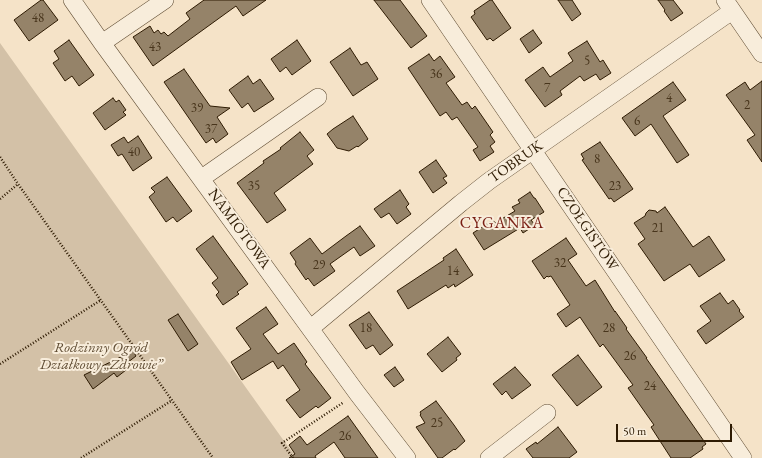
<!DOCTYPE html>
<meta charset="utf-8">
<style>
body{margin:0}
#map{position:relative;width:762px;height:458px;overflow:hidden;background:#f5e3c8;font-family:"EB Garamond",serif}
canvas{display:block}
.scale{position:absolute;left:616px;top:424px;width:116px;height:18px;box-sizing:border-box;border:2px solid #2e1b03;border-top:0;padding-left:5px;font-size:12px;line-height:14px;white-space:nowrap;color:#2e1b03;-webkit-text-stroke:3px #f8eddb;paint-order:stroke}
</style>
<div id="map">
<canvas width="762" height="458"></canvas>
<div class="scale">50 m</div>
</div>
<script>
const context = document.querySelector('canvas').getContext('2d');
context.lineJoin = 'round';
function fill(path, color) { context.fillStyle = color; context.fill(path, 'evenodd'); }
const poly = rows => new Path2D(rows.map(r => 'M' + r).join(''));
function stroke(path, color, width, dash) { context.strokeStyle = color; context.lineWidth = width; context.lineCap = dash ? 'butt' : 'round'; context.setLineDash(dash || []); context.stroke(path); }
function write(font, color, halo, rows, align = 'center') {
  context.font = font + ' "EB Garamond",serif'; context.lineWidth = 4; context.setLineDash([]); context.textBaseline = 'middle'; context.strokeStyle = halo; context.fillStyle = color; for (const [text, x, y, turn = 0] of rows) {
    context.save(); context.translate(x, y); context.rotate((+turn || 0) * Math.PI / 180); context.textAlign = isNaN(turn) ? turn : align; if (halo) context.strokeText(text, 0, 0); context.fillText(text, 0, 0); context.restore();
  }
}
fill(poly([
 [0,43,284,441,297,458,0,458]
]), '#d3c1a7');
const building = poly([
 [41,0,43,0,58,20,29,41,14,20,41,0],
 [204,0,266,0,243,16,236,6,153,66,133,37,150,26,154,33,158,30,161,34,164,32,168,36,190,19,186,13,204,0],
 [374,0,400,0,427,36,411,48,374,0],
 [490,0,492,0,511,28,493,41,490,38,487,40,471,17,475,14,474,11,490,0],
 [558,0,572,0,581,14,572,21,558,0],
 [658,0,673,0,683,13,671,21,664,11,665,10,658,0],
 [533,30,542,43,529,53,520,39,533,30],
 [69,40,94,75,79,86,72,76,65,81,53,63,59,59,54,51,69,40],
 [297,40,311,61,292,75,286,67,280,72,271,59,297,40],
 [587,41,600,62,603,60,611,73,600,80,596,74,584,81,580,76,560,91,562,95,545,107,525,80,543,67,550,77,573,61,568,53,587,41],
 [350,48,361,65,367,62,378,79,353,96,330,62,350,48],
 [429,54,434,61,440,56,455,77,446,83,462,105,467,102,472,109,475,106,493,132,490,135,495,142,490,146,494,152,480,161,473,150,478,147,457,117,452,120,446,112,440,116,408,68,429,54],
 [184,69,210,106,230,108,217,117,228,134,216,143,213,138,206,143,164,82,184,69],
 [248,76,253,84,260,79,274,99,254,112,248,103,242,108,229,90,248,76],
 [762,81,762,162,747,140,755,135,726,95,745,82,750,90,762,81],
 [673,82,686,100,663,116,689,155,677,163,651,124,635,136,622,118,673,82],
 [113,98,116,102,119,100,126,110,123,112,126,115,105,130,93,113,113,98],
 [353,116,368,139,358,147,357,146,349,151,337,148,327,134,333,129,353,116],
 [300,132,314,150,307,156,313,164,274,193,286,210,267,223,237,183,264,163,263,161,281,149,280,148,300,132],
 [138,136,152,158,133,171,122,154,118,156,111,145,124,137,128,143,138,136],
 [600,142,633,189,614,202,611,198,609,199,582,160,584,159,581,154,600,142],
 [436,160,447,176,443,178,447,183,433,193,419,172,436,160],
 [167,177,192,211,177,222,173,217,166,222,149,197,155,192,151,188,167,177],
 [400,190,409,204,406,207,411,214,397,224,389,213,381,218,374,209,400,190],
 [530,192,534,198,535,198,544,212,531,220,535,225,523,233,520,228,484,250,473,233,493,220,495,223,515,211,512,207,520,203,518,200,530,192],
 [665,207,693,247,709,236,725,260,699,277,690,264,664,281,638,244,645,239,634,223,645,216,646,213,649,210,656,211,657,213,665,207],
 [360,226,375,246,360,256,354,247,330,264,335,271,314,286,308,278,306,280,295,264,296,262,290,253,310,238,322,254,346,236,360,226],
 [213,236,248,284,237,292,239,294,223,305,216,295,219,292,212,283,218,278,196,249,213,236],
 [566,238,577,254,568,260,586,286,595,280,615,312,615,311,627,328,626,329,647,358,646,358,706,444,702,447,703,449,690,458,671,458,651,427,654,425,628,388,633,385,603,344,600,347,580,317,566,327,557,314,570,305,551,276,548,277,547,276,544,279,532,261,566,238],
 [456,249,473,275,455,287,454,284,448,288,446,285,408,309,397,291,444,260,443,258,456,249],
 [720,293,728,304,733,300,740,310,739,311,744,317,706,344,697,331,711,321,700,306,720,293],
 [266,307,278,324,263,334,278,354,294,343,307,362,305,364,331,398,318,408,316,406,300,418,286,400,300,390,283,365,278,369,273,361,242,380,231,362,251,349,236,328,266,307],
 [369,312,393,345,380,355,373,345,366,349,349,325,369,312],
 [178,314,198,344,188,351,168,320,178,314],
 [448,337,461,354,456,358,457,360,442,372,427,354,448,337],
 [133,351,136,356,123,366,126,370,117,377,114,373,93,389,84,375,133,351],
 [578,355,602,387,577,406,552,375,578,355],
 [395,367,404,380,394,387,384,375,395,367],
 [515,367,531,385,512,399,506,391,502,395,493,384,515,367],
 [436,401,454,425,465,441,455,450,454,449,442,458,438,458,416,427,425,423,420,415,421,414,420,412,436,401],
 [348,416,378,458,345,458,334,442,315,456,316,458,289,458,295,454,289,445,300,436,307,445,348,416],
 [558,427,577,452,569,458,533,458,526,449,536,442,537,444,558,427]
]);
fill(building, '#958369');
stroke(building, '#2e1b03', 1);
const minor = poly([
 [72,0,102,43,357,393,407,458],
 [430,0,743,458],
 [725,0,762,54],
 [102,43,165,0],
 [202,178,318,97],
 [311,328,461,203,489,181,732,11],
 [489,458,547,413]
]);
stroke(minor, '#604d34', 18);
stroke(poly([
 [0,157,18,184,213,458],
 [0,199,18,184],
 [0,364,101,300],
 [81,458,171,401],
 [293,458,282,443,344,402]
]), '#2e1b03', 2.5, [1, 2]);
stroke(minor, '#f8eddb', 17);
write('13px', '#48351c', null, [
 ["48",38,18],
 ["43",155,47],
 ["5",587,61],
 ["36",436,74],
 ["7",547,88],
 ["4",669,98],
 ["2",747,105],
 ["39",197,108],
 ["6",637,121],
 ["37",211,129],
 ["40",134,152],
 ["8",597,159],
 ["35",254,186],
 ["23",615,186],
 ["21",658,228],
 ["32",560,263],
 ["29",319,265],
 ["14",453,271],
 ["18",366,328],
 ["28",609,328],
 ["26",630,356],
 ["24",650,386],
 ["25",437,423],
 ["26",345,436]
]);
write('15px', '#2e1b03', '#f8eddb', [
 ["TOBRUK",516,162,-35],
 ["NAMIOTOWA",239,229,54],
 ["CZOŁGISTÓW",587,229,56]
]);
write('italic 15px', '#604d34', '#f8eddb', [
 ["Rodzinny Ogród",101,348],
 ["Działkowy „Zdrowie”",101,365]
]);
context.letterSpacing = '1px';
write('16px', '#7a1f14', '#f8eddb', [
 ["CYGANKA",502,224]
]);
context.letterSpacing = '0px';
</script>
